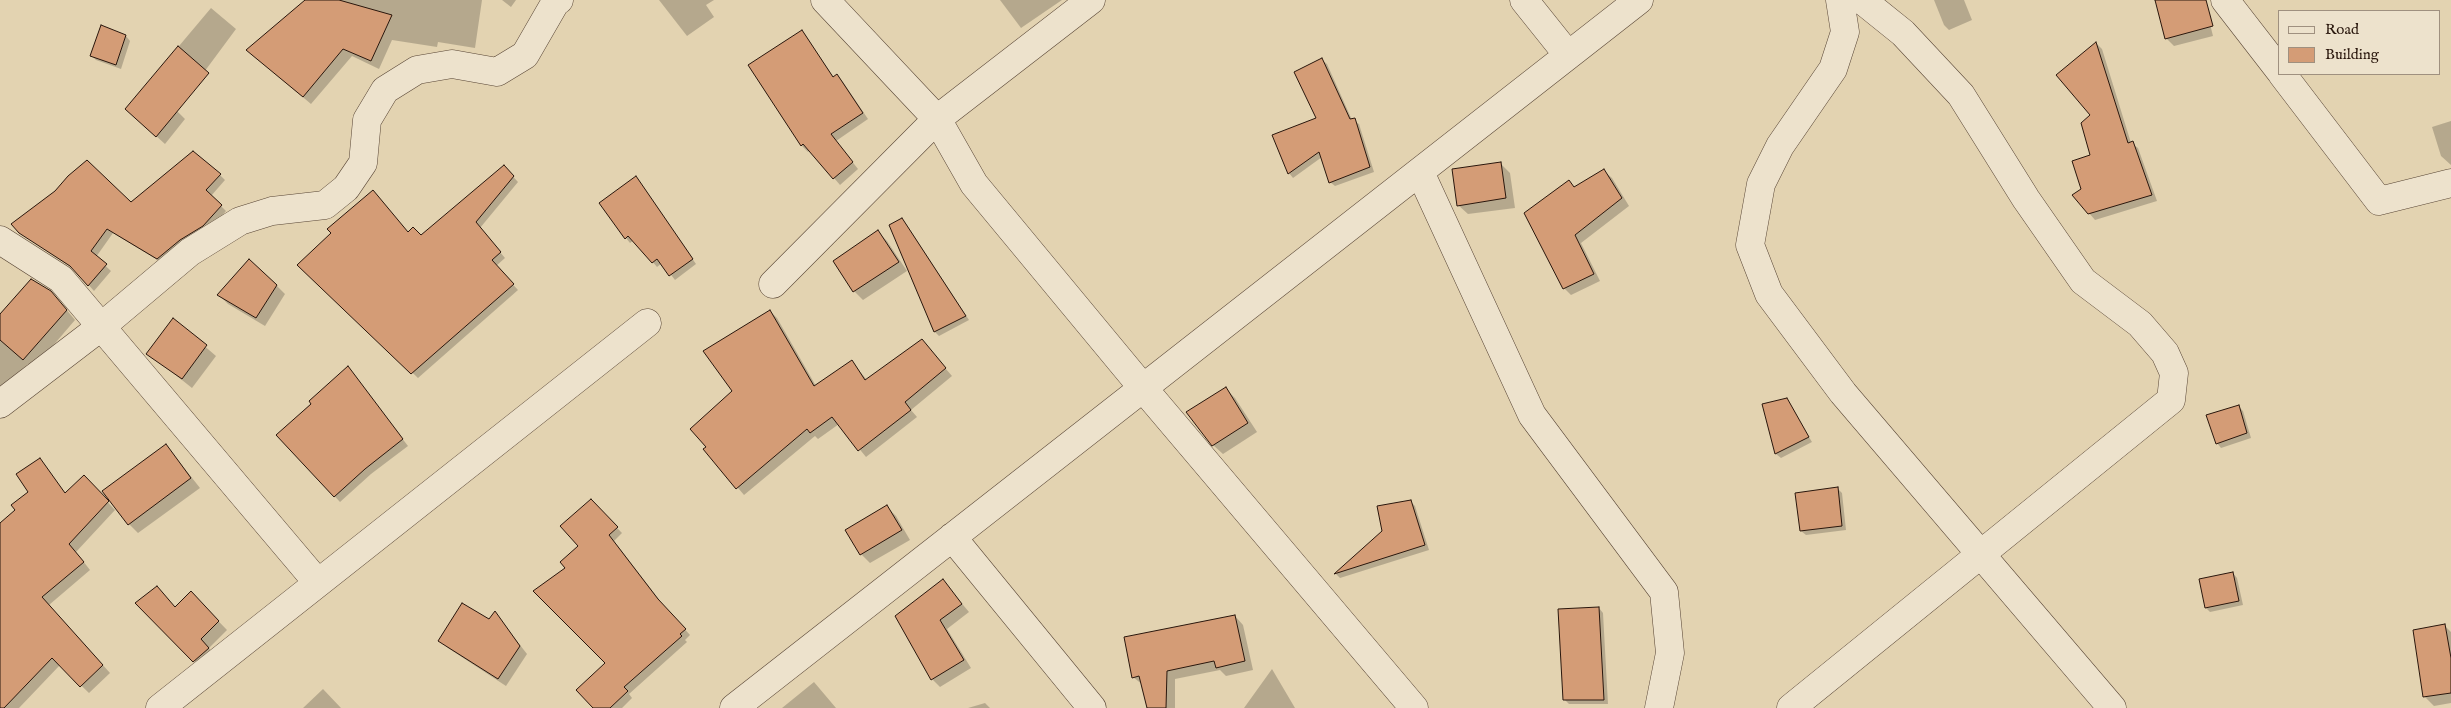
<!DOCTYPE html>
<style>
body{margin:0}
#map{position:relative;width:2451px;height:708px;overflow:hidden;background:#e3d3b1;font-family:"IM FELL English",serif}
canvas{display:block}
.legend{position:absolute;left:2278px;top:10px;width:162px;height:65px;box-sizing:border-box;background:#ede2cc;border:1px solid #9f907f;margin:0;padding:6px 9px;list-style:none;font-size:15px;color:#29160c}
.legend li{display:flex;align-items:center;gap:10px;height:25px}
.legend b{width:25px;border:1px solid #9f907f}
</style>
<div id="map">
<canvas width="2451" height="708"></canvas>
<ul class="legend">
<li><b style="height:6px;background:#ede2cc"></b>Road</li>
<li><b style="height:14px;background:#d49c76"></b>Building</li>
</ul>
</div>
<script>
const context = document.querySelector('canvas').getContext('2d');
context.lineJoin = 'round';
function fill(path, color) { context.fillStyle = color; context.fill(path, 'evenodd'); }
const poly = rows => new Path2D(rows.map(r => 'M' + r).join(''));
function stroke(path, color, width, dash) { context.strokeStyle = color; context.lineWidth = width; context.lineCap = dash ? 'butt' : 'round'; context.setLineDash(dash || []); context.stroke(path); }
fill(poly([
 [307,0,482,0,475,48,438,42,437,47,392,40,379,69,352,56,311,104,255,57],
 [502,0,516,0,511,7],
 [659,0,714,0,706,5,714,17,687,36],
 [1000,0,1062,0,1021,28],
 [1934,0,1964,0,1972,20,1949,30,1944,25],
 [2156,0,2204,0,2213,36,2174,46,2166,38],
 [211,8,236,29,176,110,185,119,165,144,126,109],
 [101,27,126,36,130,41,121,69,96,60,91,55],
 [802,31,834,78,837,76,843,82,868,119,836,141,858,169,840,185,810,150,808,152,802,146,749,66],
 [2096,43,2102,49,2131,143,2138,148,2157,201,2095,220,2089,213,2082,189,2091,156],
 [1322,60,1327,64,1352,120,1359,124,1374,172,1335,186,1330,182,1322,157,1293,178,1289,173,1317,119],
 [2451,121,2451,165,2441,156,2432,127],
 [1500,163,1510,173,1515,208,1468,214,1458,205],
 [504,167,518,182,480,228,505,258,496,266,518,290,418,378,299,265,421,236],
 [1604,171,1612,178,1629,206,1581,243,1600,281,1571,295,1564,288,1569,181,1575,188],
 [220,175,225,180,211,196,226,211,209,231,164,264,113,233,96,257,111,271,94,291,75,270,20,233,131,204],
 [636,178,696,264,675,280,662,263,657,267,634,240,630,243,626,238],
 [906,224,969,320,939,336,935,332,891,225],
 [878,232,887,241,907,271,863,300,854,291],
 [276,285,285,294,265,326,228,304,219,295],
 [60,302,75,320,33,369,28,364,0,389,0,316],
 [770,311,777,318,816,386,852,362,867,380,928,348,952,376,911,410,917,417,866,457,839,424,818,439,815,436,744,495,705,449],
 [173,319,216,356,192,388,148,353],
 [348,368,408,446,371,474,340,502,278,435],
 [1226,389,1235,398,1257,432,1223,454,1213,445],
 [1786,399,1812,442,1781,458,1776,454,1763,405],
 [2238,406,2243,411,2251,438,2221,448,2217,443],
 [166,445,200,488,138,533,129,524],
 [39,459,66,494,84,477,115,510,76,552,90,570,49,605,110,673,89,693,60,665,19,708,0,708,0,525,17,511,30,492],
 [1837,488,1842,493,1846,530,1806,535,1801,531],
 [591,501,622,533,614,541,664,606,690,635,685,640,687,642,629,694,632,698,622,708,595,708,607,663,567,568,579,546],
 [1411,502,1415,506,1429,550,1340,578,1336,574,1383,532],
 [887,507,896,516,910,540,870,563,861,554],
 [2233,573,2237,578,2243,605,2210,612,2206,608],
 [943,581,969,612,947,629,971,668,940,687,932,679,896,616],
 [191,593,227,630,209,648,216,657,203,669,136,603,175,608],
 [1599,608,1603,613,1608,704,1569,704,1564,699],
 [495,613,527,654,506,686,448,648,440,640,490,620],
 [1235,616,1243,625,1253,670,1226,676,1220,670,1175,679,1175,708,1148,708,1143,685,1133,677],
 [2445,626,2451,632,2451,703,2434,706,2425,697,2414,631],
 [1272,669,1295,708,1244,708],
 [814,682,836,708,782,708],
 [323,689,341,708,303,708],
 [985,703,990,708,968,708]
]), '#0003');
const building = poly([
 [305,0,339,0,392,15,371,61,343,49,303,97,246,50,305,0],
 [2155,0,2206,0,2213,26,2165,39,2155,0],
 [101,25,126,35,116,65,90,56,101,25],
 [802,30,833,77,837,74,863,113,831,134,853,162,833,179,803,144,801,146,748,65,802,30],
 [2096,42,2128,143,2133,141,2152,195,2088,214,2072,195,2081,189,2072,161,2090,155,2081,123,2090,115,2056,75,2096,42],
 [178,46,209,73,156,137,125,109,178,46],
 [1322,58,1350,119,1355,118,1370,167,1329,183,1319,152,1288,174,1272,135,1316,118,1294,72,1322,58],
 [193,151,221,174,206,190,222,205,203,226,180,240,157,259,107,229,91,251,107,264,88,286,70,266,19,233,11,224,55,191,68,176,87,160,131,202,193,151],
 [1501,162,1506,198,1457,206,1452,169,1501,162],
 [504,165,514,176,476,222,501,252,492,260,514,284,411,374,297,265,331,233,327,229,373,190,408,232,413,227,421,235,504,165],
 [1604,169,1622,198,1575,235,1594,274,1563,289,1524,213,1569,180,1574,187,1604,169],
 [636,176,693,259,669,276,657,259,652,263,628,236,625,239,599,203,636,176],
 [902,218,966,316,934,332,889,225,902,218],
 [878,230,899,262,853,292,833,261,878,230],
 [249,259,277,285,256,318,217,295,249,259],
 [31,279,51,291,67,310,23,360,0,340,0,314,31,279],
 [770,310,814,386,852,360,865,380,922,339,946,368,905,402,911,410,858,451,832,417,810,433,807,429,736,489,703,449,706,447,690,429,732,391,703,351,770,310],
 [173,318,207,345,182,379,146,354,173,318],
 [348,366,403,439,365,469,334,497,276,435,311,404,309,401,348,366],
 [1226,387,1248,423,1212,446,1186,412,1226,387],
 [1787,398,1809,437,1775,454,1762,404,1787,398],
 [2239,405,2247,433,2216,444,2206,415,2239,405],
 [166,444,191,478,128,525,102,491,166,444],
 [40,458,65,493,84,475,109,501,69,544,84,562,42,597,103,665,80,687,52,658,4,708,0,708,0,523,15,510,11,505,28,492,16,474,40,458],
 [1838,487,1842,526,1800,531,1795,493,1838,487],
 [591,499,618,527,609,535,658,599,686,629,680,634,682,636,624,687,628,691,610,708,593,708,576,690,605,663,533,591,565,568,560,562,578,546,560,526,591,499],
 [1411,500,1425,545,1334,574,1382,531,1377,506,1411,500],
 [887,505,902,530,860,555,845,530,887,505],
 [2233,572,2239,601,2205,608,2199,579,2233,572],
 [943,579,962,604,940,620,964,660,931,680,895,616,943,579],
 [157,586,175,607,191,591,219,621,201,639,209,648,193,662,135,603,157,586],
 [462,603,489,619,495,611,520,646,498,679,438,641,462,603],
 [1599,607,1604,700,1563,700,1558,609,1599,607],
 [1235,615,1245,661,1216,668,1214,661,1167,671,1166,708,1147,708,1139,676,1132,678,1124,637,1235,615],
 [2445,624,2451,658,2451,693,2423,697,2413,630,2445,624]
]);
fill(building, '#d49c76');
stroke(building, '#29160c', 1);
const street = poly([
 [825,0,937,119,974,184,1143,388,1414,708],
 [1524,0,1568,55],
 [1840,0,1845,32,1833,69,1780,146,1761,184,1750,245,1769,294,1843,393,2112,708],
 [2225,0,2280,71],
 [2282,74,2379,201,2451,183],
 [1420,172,1532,415,1664,592,1670,653,1659,708],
 [0,240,61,279,318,583],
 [773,284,937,119,1091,0],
 [0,404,102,326,190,252,240,221,272,211,325,205,346,188,363,163,367,120,385,90,417,70,452,64,497,72,525,55,555,3,559,0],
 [952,537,1092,708],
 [160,708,647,323],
 [734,708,1639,0],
 [1791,708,2171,400,2174,373,2165,353,2140,324,2083,281,2026,199,1961,95,1903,33,1862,0]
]);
stroke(street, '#584535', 29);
stroke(street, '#ede2cc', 28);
</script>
